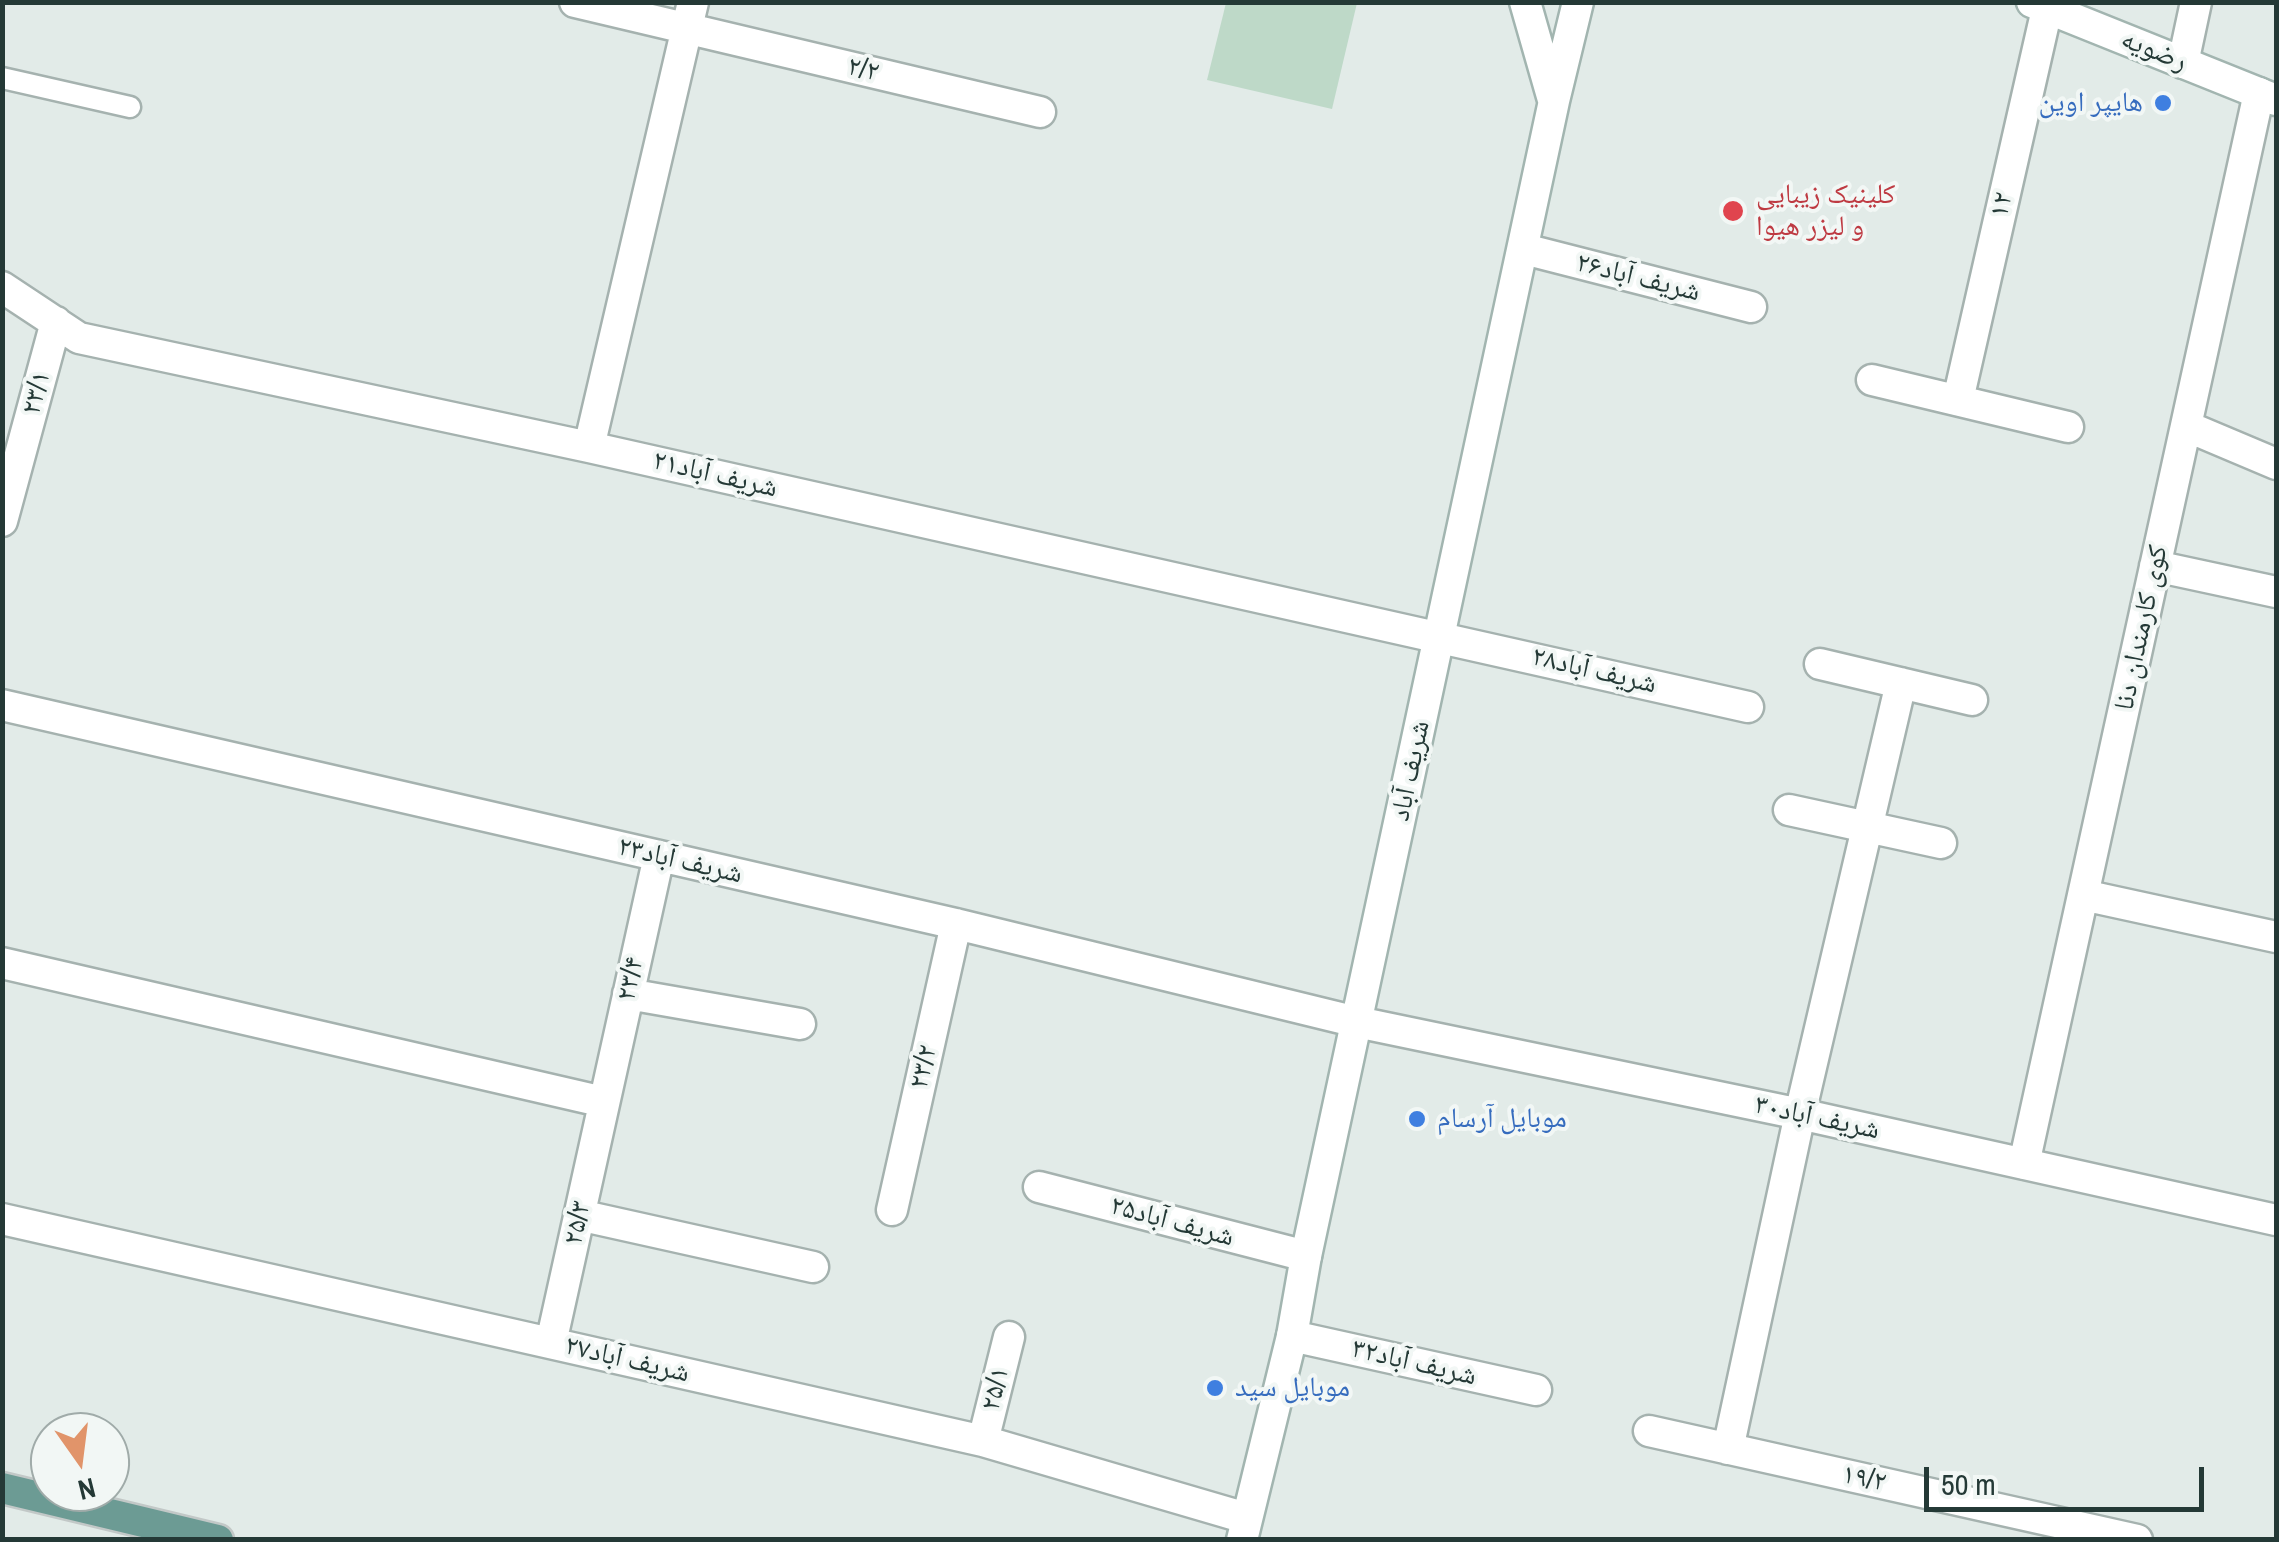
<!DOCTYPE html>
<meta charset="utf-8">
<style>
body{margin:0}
#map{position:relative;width:2279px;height:1542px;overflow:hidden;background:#e2ebe8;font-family:"Archivo Narrow",sans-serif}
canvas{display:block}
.frame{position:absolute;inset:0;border:5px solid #243936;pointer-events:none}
.north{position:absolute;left:30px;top:1412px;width:100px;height:100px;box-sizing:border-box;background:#f2f7f5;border:2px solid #a0aba9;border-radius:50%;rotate:166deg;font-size:28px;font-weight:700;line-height:40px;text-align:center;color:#243936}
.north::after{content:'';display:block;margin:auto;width:35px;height:45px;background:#e1946a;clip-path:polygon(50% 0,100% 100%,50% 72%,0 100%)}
.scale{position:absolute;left:1924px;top:1467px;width:280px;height:45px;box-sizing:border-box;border:5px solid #243936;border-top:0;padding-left:12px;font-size:30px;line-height:35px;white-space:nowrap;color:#243936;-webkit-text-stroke:8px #f2f7f5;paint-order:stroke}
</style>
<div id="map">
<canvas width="2279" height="1542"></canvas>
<div class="frame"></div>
<div class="north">N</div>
<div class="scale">50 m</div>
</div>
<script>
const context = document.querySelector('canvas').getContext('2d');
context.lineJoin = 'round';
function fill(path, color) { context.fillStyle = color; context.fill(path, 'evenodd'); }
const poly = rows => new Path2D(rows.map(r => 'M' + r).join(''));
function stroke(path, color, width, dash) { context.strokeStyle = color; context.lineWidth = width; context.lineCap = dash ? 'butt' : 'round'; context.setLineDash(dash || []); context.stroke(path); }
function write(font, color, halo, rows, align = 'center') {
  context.font = font + ' "Archivo Narrow","Noto Naskh Arabic",sans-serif'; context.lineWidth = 8; context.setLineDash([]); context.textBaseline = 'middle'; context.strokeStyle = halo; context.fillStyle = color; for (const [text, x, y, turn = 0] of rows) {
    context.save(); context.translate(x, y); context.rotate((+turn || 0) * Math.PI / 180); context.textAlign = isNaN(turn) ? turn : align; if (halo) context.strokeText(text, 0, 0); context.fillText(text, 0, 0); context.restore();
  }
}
fill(poly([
 [1226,3,1357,3,1332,109,1207,80]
]), '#bed9c8');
const lane = poly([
 [2,78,130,107]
]);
const street = poly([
 [575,2,1040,112],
 [2183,63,2196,2],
 [1524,249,1751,307],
 [2,287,79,338,589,447,1748,707],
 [1872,380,2068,427],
 [1958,400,2047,9],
 [2186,426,2276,464],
 [589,447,693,2],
 [2,521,56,322],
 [2155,566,2276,592],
 [1820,664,1972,700],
 [2,705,956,924,1357,1022,1800,1114,2276,1220],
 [1789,810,1941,843],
 [2083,895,2276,937],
 [2,963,604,1102],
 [628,994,800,1024],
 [2024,1164,2259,93],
 [1039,1187,1306,1256],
 [892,1210,956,924],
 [579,1215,813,1267],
 [2,1219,983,1441,1246,1518],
 [1292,1336,1536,1390],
 [551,1343,659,856],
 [1649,1431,2137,1540],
 [983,1441,1009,1337],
 [1728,1449,1800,1114,1901,683]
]);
const secondary = poly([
 [1525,2,1553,100],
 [2032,2,2276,100],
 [1242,1540,1292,1336,1306,1256,1554,101,1578,2]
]);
const primary = poly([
 [2,1488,218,1540]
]);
stroke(lane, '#a5b2af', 25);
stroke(street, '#a5b2af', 35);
stroke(secondary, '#a2b5b0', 35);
stroke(primary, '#c2c8c7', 35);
stroke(lane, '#fff', 20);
stroke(street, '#fff', 30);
stroke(secondary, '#fff', 30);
stroke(primary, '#6c9b94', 30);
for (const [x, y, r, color] of [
 [2163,103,10,"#3f7fe0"],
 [1733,211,12,"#e0444e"],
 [1417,1119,10,"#3f7fe0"],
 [1215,1388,10,"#3f7fe0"]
]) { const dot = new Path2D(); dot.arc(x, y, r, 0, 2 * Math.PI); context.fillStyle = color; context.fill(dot); stroke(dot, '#f2f7f5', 4); }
write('28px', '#243936', '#f2f7f5', [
 ["رضویه",2154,51,22],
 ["۲/۲",863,70,13],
 ["۱۲",2002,205,-77],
 ["شریف آباد۲۶",1638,278,14],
 ["۲۳/۱",37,393,-75],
 ["شریف آباد۲۱",715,475,13],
 ["کوی کارمندان دنا",2142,628,-78],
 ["شریف آباد۲۸",1594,671,13],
 ["شریف آباد",1411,771,-78],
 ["شریف آباد۲۳",680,861,13],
 ["۲۳/۴",631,979,-78],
 ["۲۳/۲",924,1067,-77],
 ["شریف آباد۳۰",1817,1118,12],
 ["شریف آباد۲۵",1172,1222,15],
 ["۲۵/۳",578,1223,-78],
 ["شریف آباد۲۷",627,1360,13],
 ["شریف آباد۳۲",1414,1363,13],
 ["۲۵/۱",996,1389,-76],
 ["۱۹/۲",1864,1479,12]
]);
write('28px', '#366cbe', '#f2f7f5', [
 ["هایپر اوین",2143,103,"right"],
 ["موبایل آرسام",1437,1119],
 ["موبایل سید",1235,1388]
], 'left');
write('28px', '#be3a42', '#f2f7f5', [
 ["کلینیک زیبایی",1756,195],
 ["و لیزر هیوا",1756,227]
], 'left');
</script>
